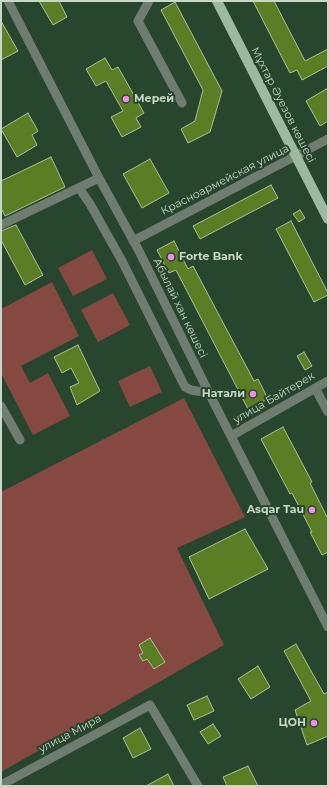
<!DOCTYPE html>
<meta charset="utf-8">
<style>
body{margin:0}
#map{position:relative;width:329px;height:787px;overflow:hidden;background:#28452d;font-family:Montserrat,sans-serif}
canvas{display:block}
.frame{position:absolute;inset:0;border:2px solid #c7d7c8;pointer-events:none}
</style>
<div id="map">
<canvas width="329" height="787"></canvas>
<div class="frame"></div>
</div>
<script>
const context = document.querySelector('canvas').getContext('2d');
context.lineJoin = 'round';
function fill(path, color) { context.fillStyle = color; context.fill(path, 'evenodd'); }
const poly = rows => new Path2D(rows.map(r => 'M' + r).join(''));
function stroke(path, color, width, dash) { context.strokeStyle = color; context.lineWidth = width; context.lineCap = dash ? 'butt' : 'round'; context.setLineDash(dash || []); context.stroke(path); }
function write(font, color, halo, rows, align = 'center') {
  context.font = font + ' Montserrat,sans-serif'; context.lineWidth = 4; context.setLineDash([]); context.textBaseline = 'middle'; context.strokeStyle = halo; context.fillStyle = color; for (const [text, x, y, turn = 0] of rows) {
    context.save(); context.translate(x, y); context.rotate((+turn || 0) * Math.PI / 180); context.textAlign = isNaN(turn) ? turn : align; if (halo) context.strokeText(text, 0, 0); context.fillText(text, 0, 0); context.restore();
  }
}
fill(poly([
 [92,250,107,279,73,296,58,268],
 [52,282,79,336,21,366,30,383,48,373,70,416,33,435,1,373,1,309],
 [113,293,130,325,98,342,81,310],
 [150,366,162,392,130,407,118,381],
 [184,398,245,517,177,548,224,645,1,772,1,492]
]), '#864941');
const building = poly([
 [39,1,59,1,67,17,53,25,39,1],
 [253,1,274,1,305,61,328,49,328,66,302,80,297,70,290,73,253,1],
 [175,2,222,91,210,132,188,143,181,129,195,121,203,90,161,10,175,2],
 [1,21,18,51,1,60,1,21],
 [105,58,112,70,118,67,144,113,136,118,141,127,122,137,111,117,123,111,106,81,96,86,86,69,105,58],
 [328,88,328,121,320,126,306,101,328,88],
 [28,113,38,131,32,135,37,145,17,157,1,129,28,113],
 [51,157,65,187,5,216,1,208,1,181,51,157],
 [150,159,169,193,142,208,123,174,150,159],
 [271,185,278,198,200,239,193,226,271,185],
 [300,210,305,218,299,222,293,214,300,210],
 [291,221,328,293,328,295,314,302,276,229,291,221],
 [16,225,43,275,25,285,1,240,1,231,16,225],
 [174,241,188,269,193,266,254,381,258,379,268,399,248,409,176,270,169,273,157,250,174,241],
 [78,345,100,391,77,405,70,387,79,383,71,368,62,373,54,357,78,345],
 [304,352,312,366,305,370,297,356,304,352],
 [283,427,312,482,310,483,328,519,328,552,322,555,310,532,312,532,292,493,290,494,261,439,283,427],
 [245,529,268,569,209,599,189,557,245,529],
 [150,638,165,662,154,669,147,659,143,661,139,655,143,653,139,645,150,638],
 [296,644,324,694,328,692,328,736,307,745,295,710,311,701,284,651,296,644],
 [258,666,270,687,251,699,238,679,258,666],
 [207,696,214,711,194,720,187,705,207,696],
 [213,724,221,736,208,744,200,732,213,724],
 [140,728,151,749,133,758,123,738,140,728],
 [248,766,258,786,227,786,223,777,248,766],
 [168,774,174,786,146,786,168,774]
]);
fill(building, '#5b7e24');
stroke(building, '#aebf9b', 1);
stroke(poly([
 [8,1,99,178,139,251,209,393,328,627],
 [149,1,138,21,182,103],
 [79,188,90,204,122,261,185,387,191,390,209,393],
 [1,225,99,178],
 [133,241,328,139],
 [315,388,328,412],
 [1,406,20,440],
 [231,436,328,381],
 [1,785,150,705,198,786]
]), '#6f7c70', 9);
stroke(poly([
 [217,1,328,219]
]), '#9eb9a2', 10);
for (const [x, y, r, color] of [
 [126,99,4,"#f489f0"],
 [171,257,4,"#f489f0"],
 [253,394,4,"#f489f0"],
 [312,510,4,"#f489f0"],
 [314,723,4,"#f489f0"]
]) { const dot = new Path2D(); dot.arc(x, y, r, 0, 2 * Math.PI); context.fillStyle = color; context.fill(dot); stroke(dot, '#28452d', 1.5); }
write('bold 11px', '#c7d7c8', '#28452d', [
 ["Мерей",134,99,"left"],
 ["Forte Bank",179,257,"left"],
 ["Натали",245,394],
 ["Asqar Tau",304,510],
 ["ЦОН",306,723]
], 'right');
write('11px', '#c7d7c8', '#28452d', [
 ["Мұхтар Әуезов көшесі",283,105,63],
 ["Красноармейская улица",225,180,-27],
 ["Абылай хан көшесі",180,308,64],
 ["улица Байтерек",274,398,-30],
 ["улица Мира",70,734,-28]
]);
</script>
